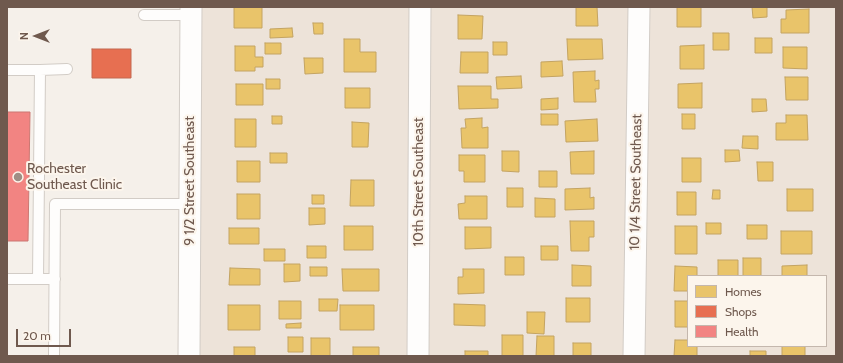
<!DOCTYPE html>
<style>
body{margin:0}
#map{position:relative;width:843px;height:363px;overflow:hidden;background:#f5f0ea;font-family:Cabin,sans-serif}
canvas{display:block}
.frame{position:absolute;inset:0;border:8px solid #6f594e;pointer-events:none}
.legend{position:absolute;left:687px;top:275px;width:140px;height:72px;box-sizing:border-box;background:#fcf5ec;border:1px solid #c4b7ad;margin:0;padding:5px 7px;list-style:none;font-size:12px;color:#6f594e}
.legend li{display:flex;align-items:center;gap:8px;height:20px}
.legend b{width:20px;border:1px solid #c4b7ad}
.north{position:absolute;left:16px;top:16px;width:40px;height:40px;-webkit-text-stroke:3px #fcf5ec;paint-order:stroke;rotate:270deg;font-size:11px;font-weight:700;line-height:16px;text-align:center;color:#6f594e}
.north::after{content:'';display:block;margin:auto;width:14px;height:18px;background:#6f594e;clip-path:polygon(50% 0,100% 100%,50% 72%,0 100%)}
.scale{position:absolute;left:16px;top:329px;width:55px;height:18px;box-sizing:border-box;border:2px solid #6f594e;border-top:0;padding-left:5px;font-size:12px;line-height:14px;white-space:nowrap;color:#6f594e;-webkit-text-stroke:3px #fcf5ec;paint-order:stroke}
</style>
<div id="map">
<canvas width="843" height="363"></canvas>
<div class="frame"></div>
<ul class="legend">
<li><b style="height:11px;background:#e9c46a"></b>Homes</li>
<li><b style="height:11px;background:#e76f51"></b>Shops</li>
<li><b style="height:11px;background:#f28482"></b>Health</li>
</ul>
<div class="north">N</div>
<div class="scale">20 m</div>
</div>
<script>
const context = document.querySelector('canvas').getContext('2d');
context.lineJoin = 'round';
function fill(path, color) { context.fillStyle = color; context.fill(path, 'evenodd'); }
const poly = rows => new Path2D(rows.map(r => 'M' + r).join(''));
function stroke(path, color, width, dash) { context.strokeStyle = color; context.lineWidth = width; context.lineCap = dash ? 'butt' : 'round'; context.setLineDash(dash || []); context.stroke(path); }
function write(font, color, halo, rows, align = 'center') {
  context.font = font + ' Cabin,sans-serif'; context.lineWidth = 4; context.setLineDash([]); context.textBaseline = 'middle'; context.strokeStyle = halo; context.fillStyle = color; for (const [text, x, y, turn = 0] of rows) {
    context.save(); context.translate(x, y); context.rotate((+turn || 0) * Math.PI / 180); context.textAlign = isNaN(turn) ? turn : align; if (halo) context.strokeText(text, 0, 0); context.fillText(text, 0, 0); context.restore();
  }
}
fill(poly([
 [181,7,836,7,836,356,181,356],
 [688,276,826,276,826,346,688,346]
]), '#ede3d9');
const homes = poly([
 [234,7,262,7,262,28,234,28,234,7],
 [576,7,597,7,598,26,576,26,576,7],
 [677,7,701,7,701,27,677,27,677,7],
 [752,7,767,7,767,17,753,18,752,7],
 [809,9,809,33,781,33,781,19,786,19,786,10,809,9],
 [458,15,483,16,482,39,458,39,458,15],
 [313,23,323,23,323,34,314,34,313,23],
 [292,28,293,37,270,38,270,29,292,28],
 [713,33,729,33,729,50,713,50,713,33],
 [755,38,772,38,772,53,755,53,755,38],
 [344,39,360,39,360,52,376,52,376,72,344,72,344,39],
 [567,39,602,39,603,59,568,60,567,39],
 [493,42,507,42,507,55,493,55,493,42],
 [265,43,281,43,281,54,265,54,265,43],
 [704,45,704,69,680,69,680,46,704,45],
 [235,46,255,46,255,57,263,57,263,67,255,67,255,71,235,71,235,46],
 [783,47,807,47,807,69,783,68,783,47],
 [461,52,488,52,488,73,460,73,461,52],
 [304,58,323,58,323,73,305,74,304,58],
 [562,61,563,76,541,77,541,62,562,61],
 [595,71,595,81,599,80,599,89,595,89,596,102,574,102,573,72,595,71],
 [521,76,522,88,497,89,496,77,521,76],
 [785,77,808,77,808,100,786,100,785,77],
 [266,79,280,79,280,89,266,89,266,79],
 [702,83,702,108,678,108,678,84,702,83],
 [236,84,263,84,263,105,236,105,236,84],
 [458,86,491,86,491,99,498,99,498,108,459,109,458,86],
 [345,88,370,88,370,108,345,108,345,88],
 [558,98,558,109,541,110,541,99,558,98],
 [752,99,766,99,767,111,752,112,752,99],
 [541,114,558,114,558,125,541,125,541,114],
 [682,114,695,114,695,129,682,129,682,114],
 [786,115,807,115,808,140,776,140,776,123,786,123,786,115],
 [272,116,282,116,282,124,272,124,272,116],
 [482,118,482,128,488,127,488,148,462,148,461,128,466,128,465,119,482,118],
 [235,119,256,119,256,147,235,147,235,119],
 [597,119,598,141,566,142,565,121,597,119],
 [352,122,369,123,368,147,352,147,352,122],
 [743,136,758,136,758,149,742,148,743,136],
 [725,150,739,150,740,161,725,162,725,150],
 [502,151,519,151,519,172,502,171,502,151],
 [594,151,594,174,571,174,570,152,594,151],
 [270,153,287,153,287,163,270,163,270,153],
 [459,155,485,155,485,182,464,182,464,171,459,171,459,155],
 [682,158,701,158,701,182,682,182,682,158],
 [237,161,260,161,260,182,237,182,237,161],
 [757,162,773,162,773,181,758,181,757,162],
 [539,171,557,171,557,187,539,187,539,171],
 [351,180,374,180,374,206,350,206,351,180],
 [507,188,523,188,523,207,507,207,507,188],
 [590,188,590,198,594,197,594,209,565,210,565,189,590,188],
 [787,189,813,189,813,211,787,211,787,189],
 [713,190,720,190,720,199,712,199,713,190],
 [677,192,696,192,696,215,677,215,677,192],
 [237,194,260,194,260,219,237,219,237,194],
 [312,195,324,195,324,204,312,204,312,195],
 [465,196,487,196,487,219,459,219,458,204,465,203,465,196],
 [535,198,555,199,555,217,535,217,535,198],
 [309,208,325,208,325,224,309,225,309,208],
 [570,221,594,221,594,237,589,237,589,251,571,251,570,221],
 [706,223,721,223,721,234,706,234,706,223],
 [747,225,767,225,767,239,747,239,747,225],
 [344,226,373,226,373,250,344,250,344,226],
 [675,226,697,226,697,254,675,254,675,226],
 [465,227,491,227,491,248,465,249,465,227],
 [229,228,259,228,259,244,229,244,229,228],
 [781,231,812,231,812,254,781,254,781,231],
 [307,246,326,246,326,258,307,258,307,246],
 [541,246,558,246,558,260,541,260,541,246],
 [264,249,285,249,285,261,264,261,264,249],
 [505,257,524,257,524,275,505,275,505,257],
 [743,258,761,258,761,276,743,276,743,258],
 [718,260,738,260,738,276,718,276,718,260],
 [284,264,300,264,300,281,284,282,284,264],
 [572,265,591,266,591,286,572,286,572,265],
 [807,265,807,276,782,276,782,266,807,265],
 [675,266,697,267,697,276,688,276,688,291,674,291,675,266],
 [310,267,327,267,327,276,310,276,310,267],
 [230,268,260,269,260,285,229,285,230,268],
 [342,269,379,269,379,291,343,291,342,269],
 [463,269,484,269,484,293,458,294,458,277,463,277,463,269],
 [566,298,590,298,590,322,566,322,566,298],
 [319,299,338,299,337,311,319,311,319,299],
 [279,301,301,301,301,319,279,319,279,301],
 [675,301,688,301,688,327,675,327,675,301],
 [454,304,485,305,485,326,454,325,454,304],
 [228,305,260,305,260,330,228,330,228,305],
 [340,305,374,305,374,330,340,330,340,305],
 [527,312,545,312,544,334,527,333,527,312],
 [301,323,301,328,286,328,286,324,301,323],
 [502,335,523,335,523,356,502,356,502,335],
 [537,336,554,336,554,356,536,356,537,336],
 [288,337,303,337,303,352,288,352,288,337],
 [311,338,330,338,330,356,311,356,311,338],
 [675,340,688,340,688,346,697,346,697,356,674,356,675,340],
 [573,343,591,343,591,356,573,356,573,343],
 [782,346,805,346,805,356,782,356,782,346],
 [234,347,255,347,255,356,234,356,234,347],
 [353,347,379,347,379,356,353,356,353,347],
 [465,351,488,351,488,356,465,356,465,351],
 [750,351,766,351,766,356,750,356,750,351]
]);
fill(homes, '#e9c46a');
stroke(homes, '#c4a462', 1);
const shops = poly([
 [92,49,131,49,131,78,92,78,92,49]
]);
fill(shops, '#e76f51');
stroke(shops, '#c36850', 1);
const health = poly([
 [7,112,30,112,28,241,7,241,7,112]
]);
fill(health, '#f28482');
stroke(health, '#cb7772', 1);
const lane = poly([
 [144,15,191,15],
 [7,70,40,70,67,69],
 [7,279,55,279],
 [38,279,40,70],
 [54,356,55,204,190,204]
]);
const street = poly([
 [189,356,191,7],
 [418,356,420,7],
 [634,356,639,7]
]);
stroke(lane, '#d2ccc6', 12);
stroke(street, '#d2ccc6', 23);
stroke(lane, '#fefdfc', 10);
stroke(street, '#fefdfc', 21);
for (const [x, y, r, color] of [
 [18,177,5,"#9e8e85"]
]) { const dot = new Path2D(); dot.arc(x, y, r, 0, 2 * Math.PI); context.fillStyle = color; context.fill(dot); stroke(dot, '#fcf5ec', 1.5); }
write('14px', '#6f594e', '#fcf5ec', [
 ["Rochester",27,169],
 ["Southeast Clinic",27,185]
], 'left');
write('14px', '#6f594e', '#fcf5ec', [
 ["9 1/2 Street Southeast",190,181,-90],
 ["10th Street Southeast",419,182,-90],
 ["10 1/4 Street Southeast",636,182,-89]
]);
</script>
